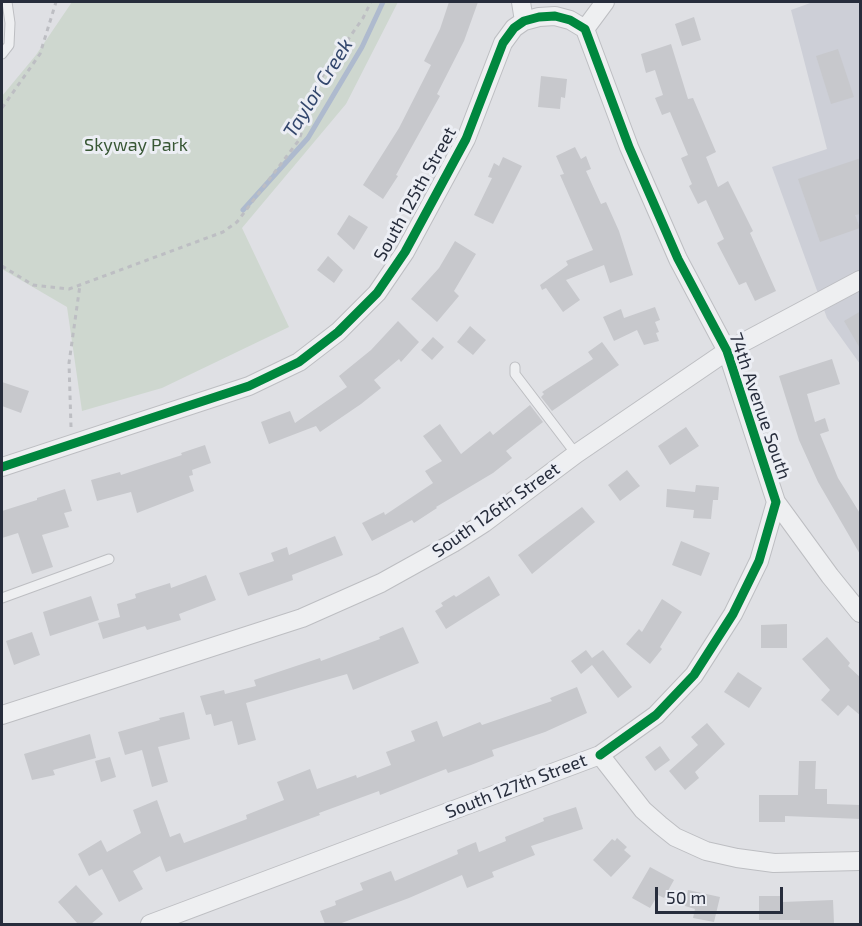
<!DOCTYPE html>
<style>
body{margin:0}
#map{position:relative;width:862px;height:926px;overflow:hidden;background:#dfe0e4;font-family:"Exo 2",sans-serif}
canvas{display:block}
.frame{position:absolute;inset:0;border:3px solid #272d3c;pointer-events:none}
.scale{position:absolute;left:655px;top:887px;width:128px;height:27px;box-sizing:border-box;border:3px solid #272d3c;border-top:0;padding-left:8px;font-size:18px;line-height:21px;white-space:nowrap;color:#272d3c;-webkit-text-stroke:4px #eceef4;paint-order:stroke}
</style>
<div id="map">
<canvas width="862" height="926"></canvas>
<div class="frame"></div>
<div class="scale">50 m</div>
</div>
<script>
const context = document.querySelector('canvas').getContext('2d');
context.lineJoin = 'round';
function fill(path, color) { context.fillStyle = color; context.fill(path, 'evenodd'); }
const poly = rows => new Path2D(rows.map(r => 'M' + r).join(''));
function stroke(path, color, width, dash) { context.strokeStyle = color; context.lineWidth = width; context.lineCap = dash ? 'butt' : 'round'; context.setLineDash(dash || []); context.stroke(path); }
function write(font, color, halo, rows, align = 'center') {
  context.font = font + ' "Exo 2",sans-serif'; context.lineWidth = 6; context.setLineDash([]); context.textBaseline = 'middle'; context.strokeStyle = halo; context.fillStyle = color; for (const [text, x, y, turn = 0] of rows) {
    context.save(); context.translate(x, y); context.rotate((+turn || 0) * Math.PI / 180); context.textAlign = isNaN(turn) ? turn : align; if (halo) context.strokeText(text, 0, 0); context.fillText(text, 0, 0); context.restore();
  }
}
fill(poly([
 [813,2,860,2,860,364,827,318,772,167,827,149,791,10]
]), '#cdcfd7');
fill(poly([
 [72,2,398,2,346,104,242,228,289,327,162,388,82,411,67,307,2,269,2,96,36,55]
]), '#ced7cf');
stroke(poly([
 [243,210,308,138,362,47,383,2]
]), '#aebace', 5);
fill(poly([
 [449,2,478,2,464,41,437,94,440,96,396,175,398,176,383,199,363,185,399,128,431,65,424,61,440,29],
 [694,17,701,40,682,46,675,24],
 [671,44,688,99,693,98,716,152,706,157,718,187,728,181,753,231,750,233,776,291,755,301,746,282,739,285,717,243,724,239,706,200,698,204,689,186,692,184,681,158,688,155,670,112,662,115,655,98,663,95,655,70,646,73,641,54],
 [838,49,854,97,831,104,816,56],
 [541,76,567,79,565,98,561,97,560,109,538,107],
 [575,147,581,159,586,156,591,169,586,171,601,204,606,202,619,231,633,275,610,283,604,265,566,280,580,300,563,312,546,288,542,290,540,285,568,265,566,261,593,250,560,175,564,174,556,156],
 [503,157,522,166,493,224,474,215,492,178,488,177,494,163,499,166],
 [861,158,861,214,855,215,860,228,820,242,798,179],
 [349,215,368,227,354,250,337,234],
 [455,241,476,254,454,291,459,296,437,322,411,299,439,268],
 [328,256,343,270,334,283,317,270],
 [655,307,660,320,655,322,659,332,656,333,659,341,644,345,637,330,614,341,603,317,621,309,624,318],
 [861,311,861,350,844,321],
 [398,321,419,342,401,362,399,359,374,380,381,388,361,404,320,432,316,426,269,444,261,422,290,411,295,423,347,387,339,376,371,350],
 [470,326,486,340,473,355,457,342],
 [433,337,444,347,432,360,421,350],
 [602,342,619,365,552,411,541,397,544,394,542,392,593,359,588,352],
 [832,359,840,384,807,394,815,422,825,418,829,431,820,434,838,478,861,515,861,556,818,482,799,440,779,376],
 [2,382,29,391,21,413,2,406],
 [530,405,543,422,506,451,512,458,493,473,436,507,437,508,414,523,412,520,372,541,362,523,384,512,385,515,433,483,425,471,442,461,423,436,440,424,461,454,490,431,493,435],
 [686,427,699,446,670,465,658,446],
 [205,445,211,463,192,470,193,475,189,476,194,491,137,513,131,492,97,501,91,480,120,472,121,475,182,455,181,453],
 [627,470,640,486,620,501,608,485],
 [696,485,719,487,718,500,713,500,711,519,693,518,694,510,666,507,667,489,695,492],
 [65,489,72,511,64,513,69,527,42,535,53,567,32,574,18,533,2,538,2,511,37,500,37,498],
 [582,507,595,522,532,574,518,555],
 [335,536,343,555,292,575,293,580,248,596,239,573,274,561,271,553,287,547,289,555],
 [681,541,710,553,701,576,672,565],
 [206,575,216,600,179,614,181,620,147,630,145,626,103,639,98,623,120,617,117,604,136,598,135,594,170,583,171,588],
 [489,576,500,595,446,629,435,611,443,606,441,603,454,595,456,597],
 [91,596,99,620,50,636,43,612],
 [662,599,682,612,660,647,662,649,650,664,626,644,639,629,642,632],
 [787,624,787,648,761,648,761,625],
 [403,627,419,663,353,690,347,674,246,703,256,740,238,745,232,721,214,726,211,714,206,715,200,696,224,690,225,694,256,686,254,680,320,658,321,661,380,639,379,637],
 [32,632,40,655,14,665,6,641],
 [827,637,850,663,848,666,861,678,861,716,848,705,838,716,821,700,830,690,802,659],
 [586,650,592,658,603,650,632,687,618,698,592,665,581,674,571,661],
 [738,672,762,688,749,708,724,692],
 [577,687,587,713,545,732,492,750,494,756,471,765,448,773,446,769,380,795,379,791,319,813,320,815,166,872,160,856,133,871,143,889,119,902,102,869,89,876,78,854,101,840,107,852,141,833,133,810,157,800,170,837,180,833,184,843,247,819,246,815,284,800,277,782,310,769,317,789,356,775,357,778,391,765,386,752,415,741,411,731,437,721,443,737,480,722,482,725,552,701,550,698],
 [184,712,190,739,158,747,168,782,152,787,142,750,125,755,118,732,160,720,159,718],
 [707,723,725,744,695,772,699,778,685,790,669,771,698,745,691,737],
 [90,734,96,758,53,770,55,775,32,780,24,754],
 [660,746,670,760,655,771,645,757],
 [110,757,116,777,101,782,95,761],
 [799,761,816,761,815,789,827,789,827,804,861,805,861,819,785,816,785,822,759,822,759,795,798,795],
 [576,807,583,829,531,846,535,855,492,872,494,877,467,888,462,875,409,898,339,924,325,924,320,911,336,905,335,901,363,890,360,883,391,871,395,881,458,854,457,850,476,842,479,852,506,841,505,837,544,821,543,818],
 [617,838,627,847,624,850,631,856,611,877,593,860,612,839,615,841],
 [650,867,674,880,664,898,658,895,650,908,632,898],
 [76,885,103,914,91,924,78,924,58,902],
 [688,890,720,897,714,922,693,918,695,909,685,906],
 [759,896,783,896,783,902,833,900,834,923,800,924,800,920,759,920]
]), '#c7c8cc');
const service = poly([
 [2,54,9,45,10,23,7,2],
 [515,367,515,374,576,454],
 [2,598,109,559]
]);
const minor = poly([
 [521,2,524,21],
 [585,29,605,2],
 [2,467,249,386,299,362,338,332,377,293,405,252,466,139,503,43,514,28,524,21,539,17,555,16,570,20,585,29,629,147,678,259,727,351,776,502,759,561,733,614,694,675,656,715,600,755],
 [776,502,830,576,860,613],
 [2,715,302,618,381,583,453,543,484,523,576,454,727,351,860,280],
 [150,924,600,755,643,810,660,825,675,837,706,851,737,858,774,863,860,861]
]);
stroke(service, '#bdbec2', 11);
stroke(minor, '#bdbec2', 20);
stroke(poly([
 [2,108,40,54,56,2],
 [2,266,33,285,69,289,223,232,237,222,299,140,317,84,363,18,371,2],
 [71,427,69,363,80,285]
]), '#bdbec3', 3, [4.5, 4.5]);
stroke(service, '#eeeff1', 9);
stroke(minor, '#eeeff1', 18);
stroke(poly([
 [2,467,249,386,299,362,338,332,377,293,405,252,466,139,503,43,514,28,524,21,539,17,555,16,570,20,585,29,629,147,678,259,727,351,776,502,759,561,733,614,694,675,656,715,600,755]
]), '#00873e', 9);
write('18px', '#385735', '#eceef4', [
 ["Skyway Park",136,145]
]);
write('18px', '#272d3c', '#eceef4', [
 ["South 125th Street",415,194,-61],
 ["74th Avenue South",760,406,71],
 ["South 126th Street",496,510,-35],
 ["South 127th Street",516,786,-21]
]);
write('italic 20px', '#33476d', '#eceef4', [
 ["Taylor Creek",318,88,-58]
]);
</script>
